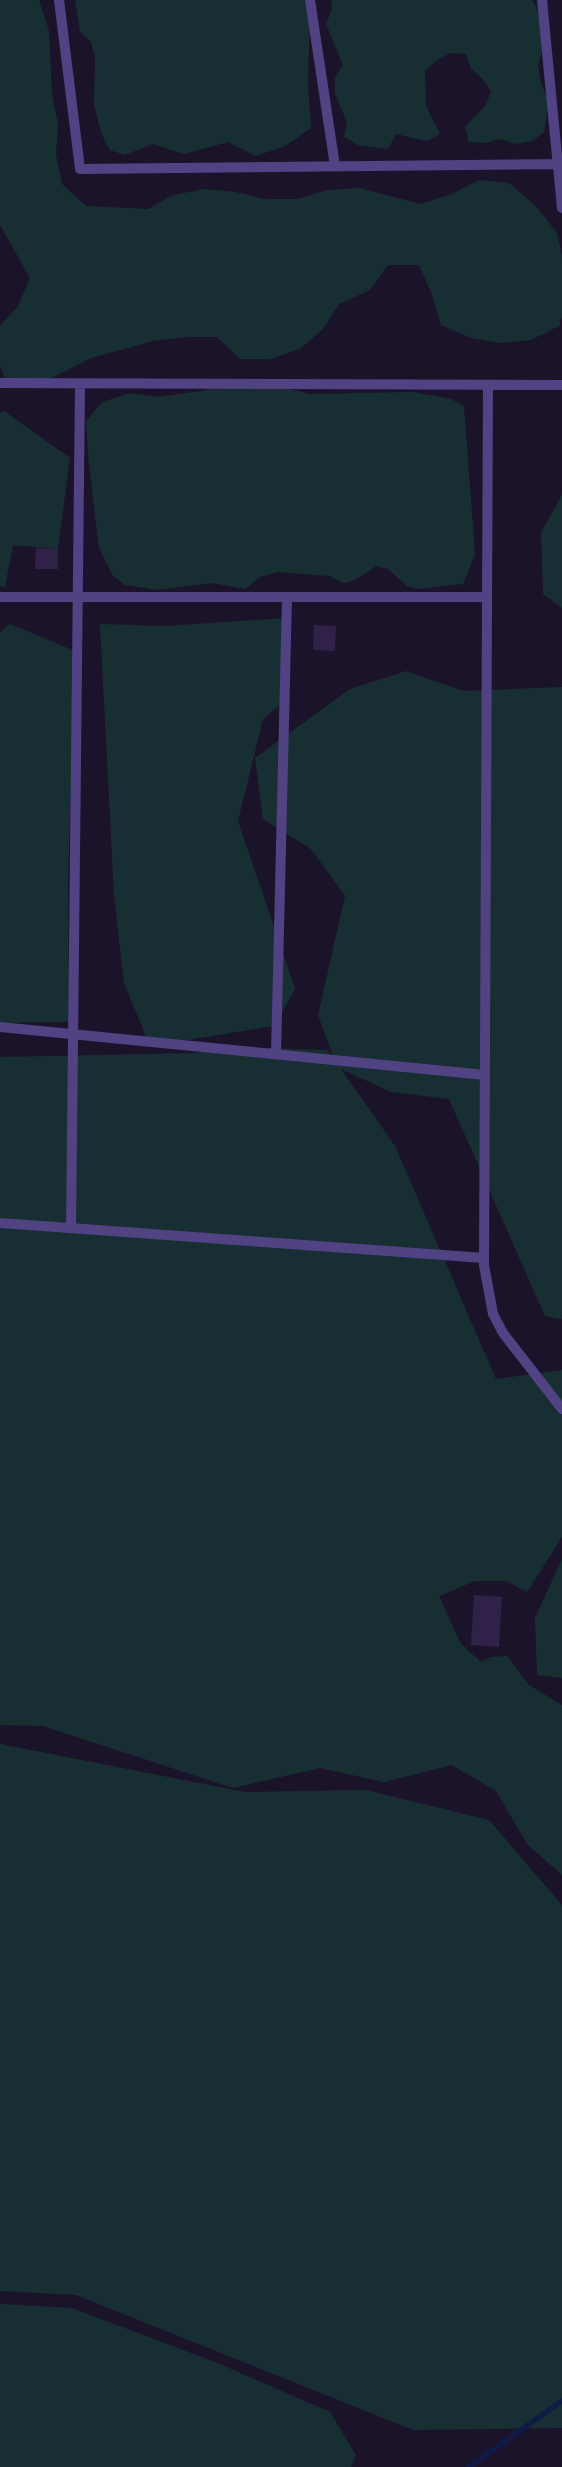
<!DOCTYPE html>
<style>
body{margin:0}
canvas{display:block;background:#1b1329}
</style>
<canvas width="562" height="2467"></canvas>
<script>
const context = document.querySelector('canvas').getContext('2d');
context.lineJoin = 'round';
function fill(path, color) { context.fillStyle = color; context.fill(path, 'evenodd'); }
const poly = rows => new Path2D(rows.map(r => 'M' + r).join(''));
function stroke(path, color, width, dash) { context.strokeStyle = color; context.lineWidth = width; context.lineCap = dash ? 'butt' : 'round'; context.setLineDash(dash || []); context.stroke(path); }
fill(poly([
 [0,0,39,0,49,31,52,95,58,124,56,155,62,184,86,206,148,209,173,195,205,189,235,192,265,199,298,199,327,190,359,188,421,204,452,194,479,180,509,183,536,206,557,233,562,257,562,317,559,326,531,340,502,343,471,338,441,325,432,295,419,265,388,265,370,290,339,304,323,329,300,349,270,359,240,359,217,337,185,337,153,341,91,358,36,386,6,384,0,365,0,326,18,306,30,278,0,225],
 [75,0,304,0,310,15,308,81,311,128,285,146,256,156,228,142,184,154,153,144,125,155,110,150,102,135,94,105,95,58,91,42,80,32],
 [331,0,532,0,542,19,546,34,538,66,541,84,549,101,544,132,532,141,516,144,500,139,485,143,469,142,465,127,485,106,491,92,483,79,471,69,466,54,450,53,436,61,425,71,426,106,440,134,427,141,396,134,388,149,358,145,344,137,347,122,335,94,335,78,343,65,326,24,332,9],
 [233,386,290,389,310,394,413,392,451,399,464,406,475,554,463,584,417,589,407,586,388,569,376,566,355,580,344,583,329,576,278,572,260,577,245,589,212,583,157,590,125,585,113,576,99,548,89,465,86,421,102,402,131,393,159,397],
 [4,411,70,458,58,549,13,545,5,587,0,586,0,413],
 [562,495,562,608,543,594,541,533],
 [288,618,288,698,263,719,238,821,295,989,274,1026,150,1046,124,983,114,895,100,624,164,626],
 [10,624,75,651,68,878,69,1022,0,1023,0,632],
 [406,671,463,691,562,687,562,1319,545,1316,449,1099,391,1092,341,1069,395,1146,496,1379,562,1370,562,1537,527,1592,506,1581,475,1581,439,1596,461,1644,481,1662,491,1657,507,1656,529,1685,562,1705,562,1875,527,1844,496,1791,452,1765,384,1782,320,1768,233,1788,43,1726,0,1725,0,1057,196,1053,232,1047,327,1050,335,1061,318,1015,345,896,311,849,263,819,255,758,350,689],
 [562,1559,562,1678,537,1675,535,1618],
 [0,1744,245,1792,366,1790,489,1820,562,1905,562,2428,413,2430,76,2295,0,2291],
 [0,2304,72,2308,215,2362,330,2412,356,2455,351,2467,0,2467]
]), '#172f33');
stroke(poly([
 [469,2467,562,2401]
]), '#101a46', 5.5);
fill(poly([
 [36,548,58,549,58,569,35,569],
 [314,625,336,626,335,651,313,650],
 [474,1595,502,1597,499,1647,471,1645]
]), '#302149');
stroke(poly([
 [59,0,80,169,562,164],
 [310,0,335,166],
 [542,0,562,208],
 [0,383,562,385],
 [488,385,484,1265,493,1314,503,1333,562,1409],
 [0,597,487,597],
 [0,1027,485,1075],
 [276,1054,287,597],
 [0,1223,484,1258],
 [71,1228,80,385]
]), '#514284', 10);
</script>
